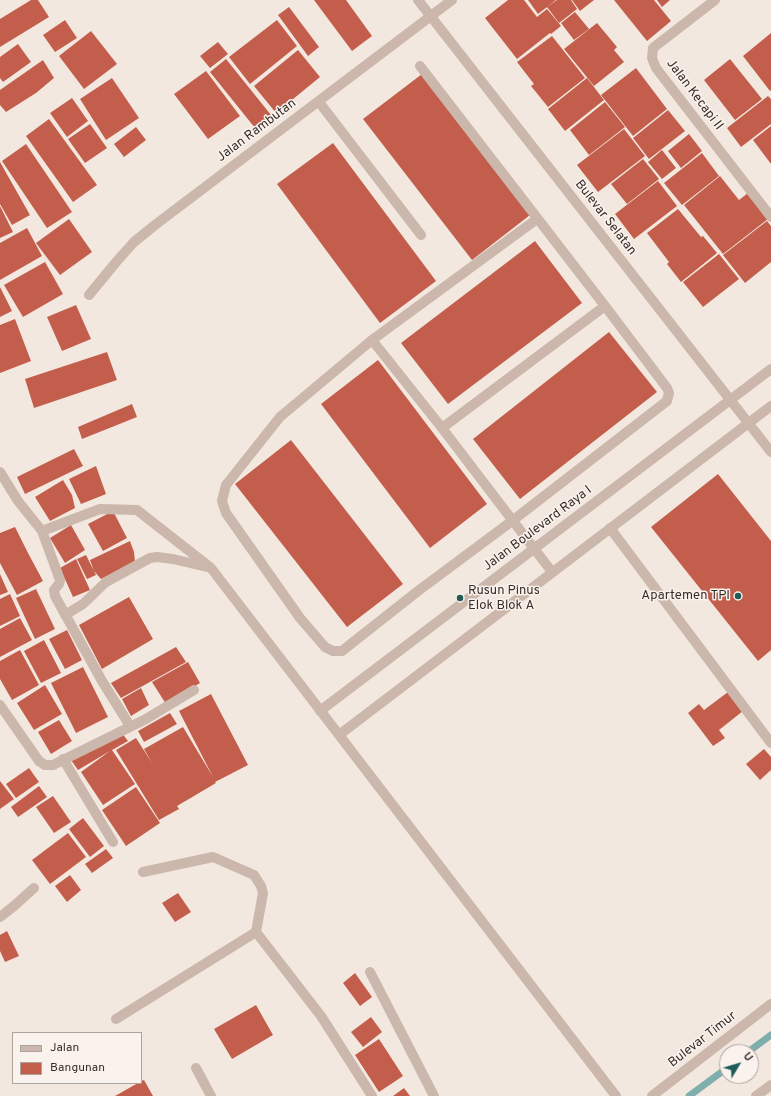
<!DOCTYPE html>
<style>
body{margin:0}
#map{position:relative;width:771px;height:1096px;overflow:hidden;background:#f3e8df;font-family:Overpass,sans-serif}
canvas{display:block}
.legend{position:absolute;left:12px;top:1032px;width:130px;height:52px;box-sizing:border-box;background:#faf2ec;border:1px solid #ada39e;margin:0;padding:5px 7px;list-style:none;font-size:12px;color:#392d2a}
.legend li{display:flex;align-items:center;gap:8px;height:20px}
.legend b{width:20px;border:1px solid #ada39e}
.north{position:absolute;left:719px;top:1044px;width:40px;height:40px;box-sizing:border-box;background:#faf2ec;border:1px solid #ada39e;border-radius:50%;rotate:52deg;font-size:11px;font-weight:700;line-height:16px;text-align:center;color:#392d2a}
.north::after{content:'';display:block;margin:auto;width:14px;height:18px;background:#205a59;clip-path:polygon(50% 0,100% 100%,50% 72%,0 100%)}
</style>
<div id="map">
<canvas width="771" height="1096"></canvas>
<ul class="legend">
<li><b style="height:5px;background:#cbb7ab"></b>Jalan</li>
<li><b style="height:11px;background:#c45e4c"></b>Bangunan</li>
</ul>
<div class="north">U</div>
</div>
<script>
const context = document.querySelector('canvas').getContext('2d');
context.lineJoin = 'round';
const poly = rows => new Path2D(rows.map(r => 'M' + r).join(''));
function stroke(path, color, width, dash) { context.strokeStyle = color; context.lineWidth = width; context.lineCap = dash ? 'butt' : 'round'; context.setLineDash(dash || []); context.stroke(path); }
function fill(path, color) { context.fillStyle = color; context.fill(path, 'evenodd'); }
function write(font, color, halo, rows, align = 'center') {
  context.font = font + ' Overpass,sans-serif'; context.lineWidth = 3; context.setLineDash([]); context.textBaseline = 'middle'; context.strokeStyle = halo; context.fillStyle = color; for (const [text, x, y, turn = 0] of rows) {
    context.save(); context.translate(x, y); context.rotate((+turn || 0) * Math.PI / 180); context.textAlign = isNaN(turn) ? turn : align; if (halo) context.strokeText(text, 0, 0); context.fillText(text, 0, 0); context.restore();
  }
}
stroke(poly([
 [748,1052,771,1035],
 [689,1096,727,1068]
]), '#7eafad', 7);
fill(poly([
 [31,0,38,0,49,17,0,47,0,19],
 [314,0,346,0,372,36,352,51],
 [508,0,524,0,537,17,547,9,561,26,551,34,550,33,517,59,485,18],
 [528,0,556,0,538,14],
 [557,0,571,0,577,9,559,23,547,7],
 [572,0,594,0,580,11],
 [614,0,654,0,671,21,647,41],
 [657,0,670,0,662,7],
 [289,7,319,47,308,56,278,15],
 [575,12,589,29,574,40,561,23],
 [65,20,77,38,55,52,43,35],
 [277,20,297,46,250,84,229,57],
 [597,23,617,47,614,50,624,62,594,86,564,49],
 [91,31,117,64,84,89,59,56],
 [771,33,771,90,770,91,743,56],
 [552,36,585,78,548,107,531,86,534,84,517,62],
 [218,42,228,54,210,68,200,56],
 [18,44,31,62,3,82,0,78,0,57],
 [298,50,320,77,276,113,254,86],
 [226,59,271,115,255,128,210,72],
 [730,59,762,99,735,120,704,80],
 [43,60,54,78,36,93,6,112,0,105,0,90],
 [636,68,667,109,633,136,601,95],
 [206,71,240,116,208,139,174,94],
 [422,74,530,215,472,260,363,119],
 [112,78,139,118,106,140,80,99],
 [587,78,604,100,565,131,548,109],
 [768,96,771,99,771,124,741,147,727,128],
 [72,98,88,121,67,137,50,113],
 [605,102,625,127,589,155,570,130],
 [668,110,685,131,649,159,633,138],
 [49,119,97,185,73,202,26,136],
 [90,124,107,148,85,163,68,139],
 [771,126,771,164,753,140],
 [136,127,146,140,124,157,114,144],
 [624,129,645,156,598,192,577,165],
 [689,134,702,151,681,168,668,151],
 [333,143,436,281,380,323,277,184],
 [26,144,72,212,47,228,2,161],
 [662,150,676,168,662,179,648,162],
 [702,153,719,176,682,205,664,183],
 [643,159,659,179,627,204,611,184],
 [0,162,30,215,12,225,0,204],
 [720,176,739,200,748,193,768,219,723,254,684,205],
 [658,181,677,206,634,239,615,214],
 [0,206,13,232,0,238],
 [678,209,701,237,703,236,717,253,681,282,667,264,669,262,647,233],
 [69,219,92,252,60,275,36,243],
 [767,221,771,226,771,262,745,283,723,255],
 [27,228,42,256,0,280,0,243],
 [535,241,582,303,448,404,401,343],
 [719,254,739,279,703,307,683,282],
 [45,262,63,294,23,317,4,285],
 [0,287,12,311,0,317],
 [76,305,91,339,62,351,47,317],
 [15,319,31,361,0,373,0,325],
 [609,332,657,392,520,499,473,439],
 [107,352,117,380,34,408,25,379],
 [378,360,487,504,430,548,321,404],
 [132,404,137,417,82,439,78,427],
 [291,440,403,584,347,627,235,484],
 [74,449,83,466,25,494,17,477],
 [96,466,106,494,81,504,69,479],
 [718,474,771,541,771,650,758,661,651,527],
 [63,480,72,495,75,508,50,521,35,497],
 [113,511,127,538,103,551,88,524],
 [71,525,85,550,65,563,50,538],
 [15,527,28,553,43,581,17,595,0,563,0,533],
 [130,541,134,552,135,562,101,579,94,571,90,560],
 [86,555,96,575,87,579,77,559],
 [76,559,90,590,73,597,60,568],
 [0,574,8,592,0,595],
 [36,589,55,629,35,639,16,598],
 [10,594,20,616,0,626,0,599],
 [129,597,153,639,102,669,79,625],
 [20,618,32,640,0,657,0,629],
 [67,630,82,660,65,669,49,639],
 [44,640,61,673,41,683,24,651],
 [176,647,186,662,121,698,111,683],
 [20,650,39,685,12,700,0,679,0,661],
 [188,662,200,683,166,704,152,682],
 [83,667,108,717,76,733,51,683],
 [45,685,62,714,34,730,17,703],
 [141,688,149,705,131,716,122,699],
 [728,692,743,711,719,730,725,738,713,746,688,713,699,704,704,710],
 [211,694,248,765,215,782,216,783,177,806,179,809,159,820,116,750,136,738,152,763,144,749,183,727,213,777,179,711],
 [170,713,177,724,144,742,138,731],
 [59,720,72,741,51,754,38,732],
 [121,732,128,741,112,750,135,784,103,805,81,772,110,751,78,770,71,760],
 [764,749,771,757,771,770,760,780,746,764],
 [29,768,39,782,16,798,6,784],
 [0,781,14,799,0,809],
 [39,786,47,797,18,817,11,807],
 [136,787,160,823,126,846,102,810],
 [53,796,71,822,54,833,36,807],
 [83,818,104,846,90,857,69,829],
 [68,833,86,857,50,884,32,860],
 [106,849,113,858,92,873,85,864],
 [70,875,81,890,67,902,55,886],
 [178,893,191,912,175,922,162,903],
 [7,931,19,956,5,962,0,951,0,935],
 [355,973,372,997,360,1006,343,983],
 [256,1005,273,1035,232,1059,214,1029],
 [371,1017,382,1032,363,1047,351,1032],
 [379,1039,403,1076,379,1092,355,1055],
 [144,1080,153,1096,115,1096,138,1083,141,1083,141,1081],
 [404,1088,410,1096,393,1096]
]), '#c45e4c');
stroke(poly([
 [418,0,771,452],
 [715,0,653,48,652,58,656,68,771,217],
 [420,66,605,306,667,388,669,393,667,401,512,521,418,591,342,651,333,651,325,647,300,618,226,513,222,501,226,485,280,417,372,340,537,219],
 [319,102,421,235],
 [89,295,117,261,134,242,155,225,452,0],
 [372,340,442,428,552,572],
 [442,428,605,306],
 [0,472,18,501,42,531,60,580,59,584,54,590,55,596,102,681,130,726],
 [610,528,771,743],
 [42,531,100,509,137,510,211,568,616,1096],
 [65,615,83,604,106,582,150,558,157,557,173,559,207,567],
 [0,705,39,761,45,765,53,765,146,719,194,690],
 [320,711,771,369],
 [339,735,771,406],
 [63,759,113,842],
 [0,917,14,906,34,888],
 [256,932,321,1016,372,1096],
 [370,972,434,1096],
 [116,1019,256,932,263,893,261,886,254,875,213,857,143,872],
 [196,1068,211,1096],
 [652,1096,771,1004],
 [756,1096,771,1085]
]), '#cbb7ab', 10);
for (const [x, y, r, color] of [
 [738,596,4,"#205a59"],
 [460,598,4,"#205a59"]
]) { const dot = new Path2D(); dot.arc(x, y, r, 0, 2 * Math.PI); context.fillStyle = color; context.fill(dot); stroke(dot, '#faf2ec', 1.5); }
write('13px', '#392d2a', '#faf2ec', [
 ["Jalan Kecapi II",694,95,53],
 ["Jalan Rambutan",257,131,-37],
 ["Bulevar Selatan",605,218,52],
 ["Jalan Boulevard Raya I",538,529,-37],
 ["Bulevar Timur",703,1040,-38]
]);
write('13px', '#392d2a', '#faf2ec', [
 ["Rusun Pinus",468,591],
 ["Elok Blok A",468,606],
 ["Apartemen TPI",730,596,"right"]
], 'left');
</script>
